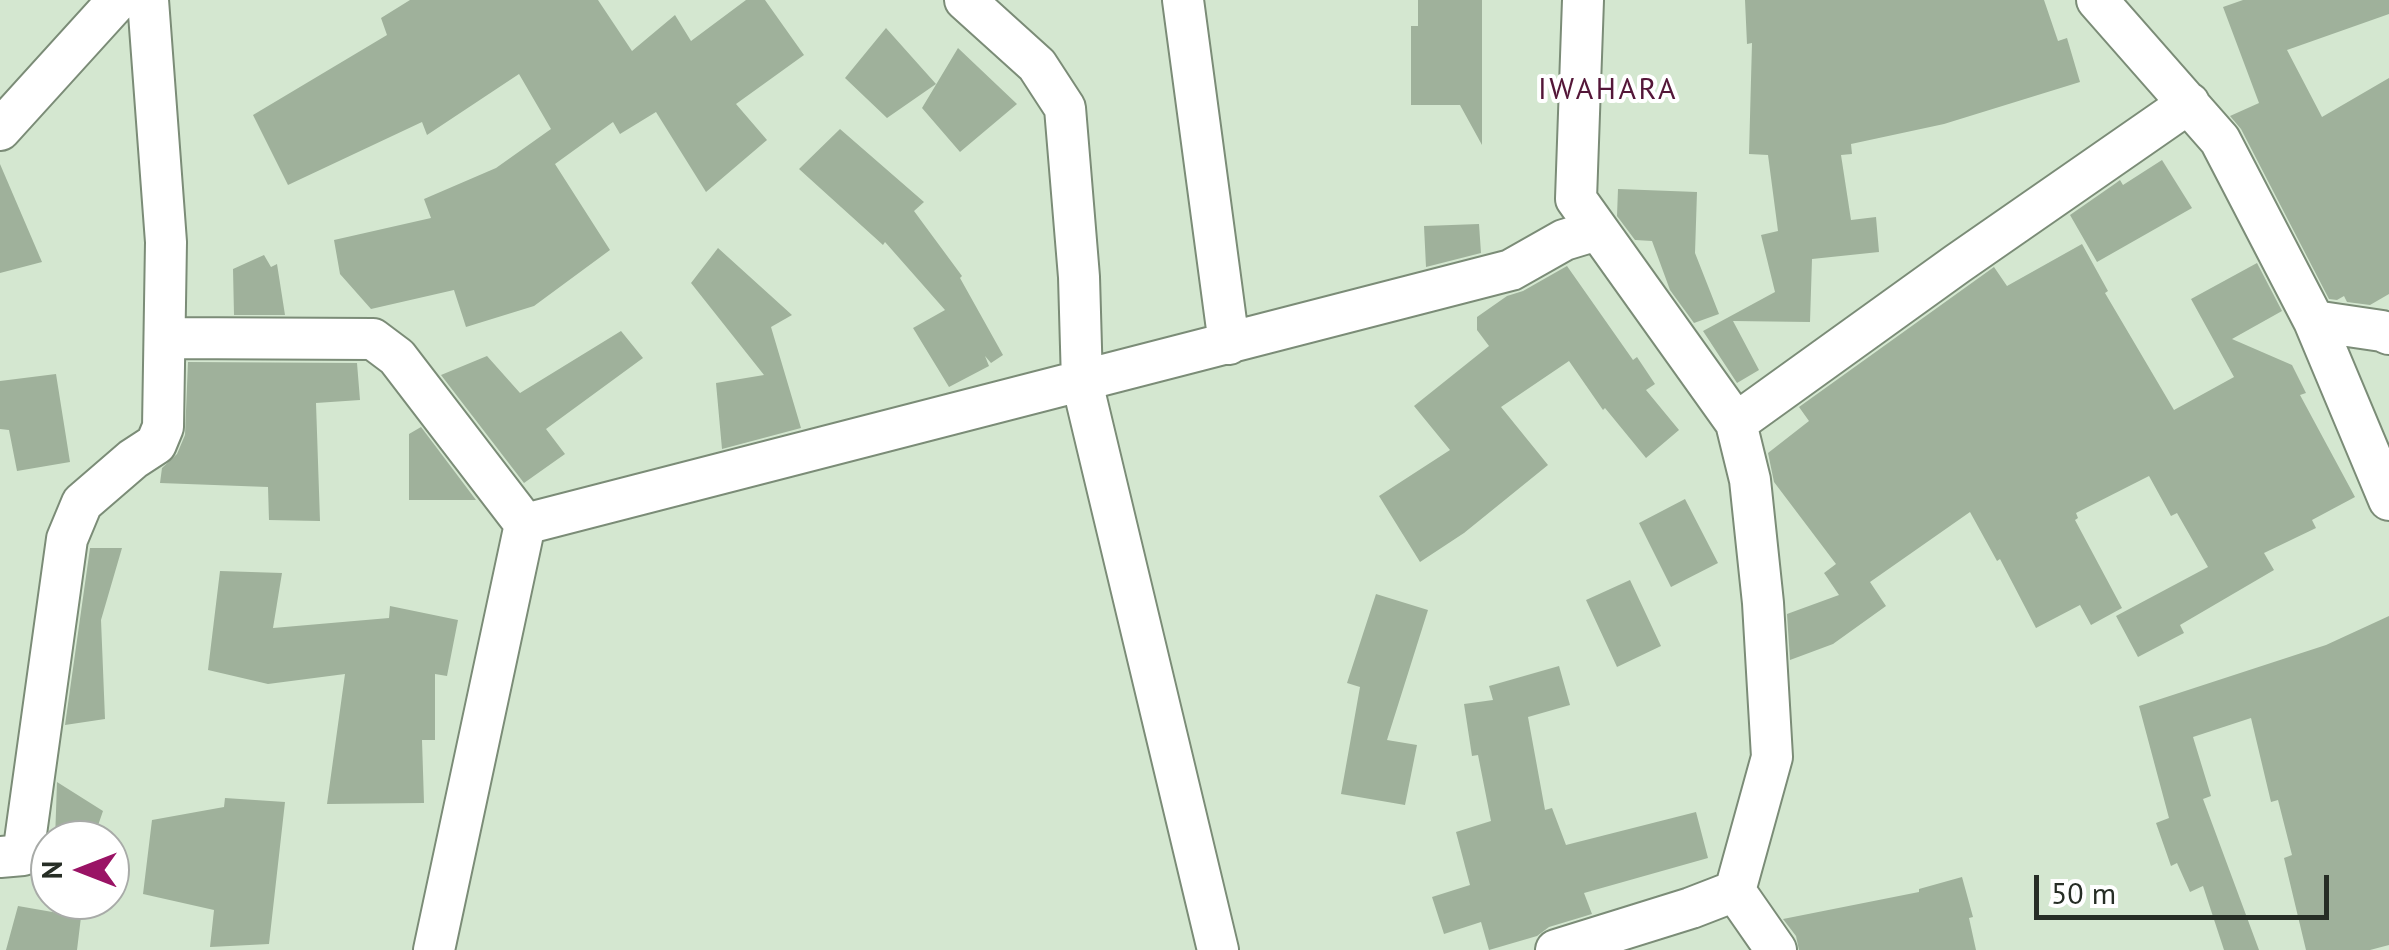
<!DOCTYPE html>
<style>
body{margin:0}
#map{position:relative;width:2389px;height:950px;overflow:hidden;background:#d4e7d0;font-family:"PT Sans",sans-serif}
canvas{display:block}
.north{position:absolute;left:30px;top:820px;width:100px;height:100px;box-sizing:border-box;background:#fff;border:2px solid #a8aba8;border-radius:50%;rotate:270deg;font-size:28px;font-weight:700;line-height:40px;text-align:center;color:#262d25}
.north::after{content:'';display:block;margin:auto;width:35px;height:45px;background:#9a1365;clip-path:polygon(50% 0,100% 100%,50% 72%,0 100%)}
.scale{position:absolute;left:2034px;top:875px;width:295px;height:45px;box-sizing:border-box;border:5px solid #262d25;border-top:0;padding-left:12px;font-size:30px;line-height:35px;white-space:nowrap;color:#262d25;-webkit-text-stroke:8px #fff;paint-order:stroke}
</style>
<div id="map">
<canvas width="2389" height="950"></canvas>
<div class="north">N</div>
<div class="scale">50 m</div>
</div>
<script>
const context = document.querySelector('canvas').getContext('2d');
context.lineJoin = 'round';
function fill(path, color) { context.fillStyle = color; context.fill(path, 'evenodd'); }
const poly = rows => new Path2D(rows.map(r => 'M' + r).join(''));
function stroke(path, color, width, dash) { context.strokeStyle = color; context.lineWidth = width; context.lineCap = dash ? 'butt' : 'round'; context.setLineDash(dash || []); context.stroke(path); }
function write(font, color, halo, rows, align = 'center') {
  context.font = font + ' "PT Sans",sans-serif'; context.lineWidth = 8; context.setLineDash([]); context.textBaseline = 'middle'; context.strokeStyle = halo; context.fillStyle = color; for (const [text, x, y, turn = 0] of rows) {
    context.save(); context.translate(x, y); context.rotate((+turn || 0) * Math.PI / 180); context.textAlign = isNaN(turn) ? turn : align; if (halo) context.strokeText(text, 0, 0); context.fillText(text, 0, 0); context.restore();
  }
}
fill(poly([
 [410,0,598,0,632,51,675,15,691,41,746,0,765,0,804,55,736,104,767,140,706,192,656,112,620,134,613,122,555,164,610,250,534,306,466,327,454,290,371,309,340,274,334,240,431,218,424,199,496,168,551,129,519,74,427,135,422,122,288,185,253,115,387,35,381,18],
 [1418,0,1482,0,1482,145,1460,105,1411,105,1411,26,1418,26],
 [1745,0,2044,0,2058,41,2067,38,2080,82,1944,124,1851,144,1852,154,1841,155,1851,220,1876,217,1879,252,1812,259,1810,322,1733,321,1759,370,1737,383,1703,331,1775,292,1761,235,1778,231,1768,155,1749,154,1752,43,1747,44],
 [2243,0,2389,0,2389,14,2287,50,2322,117,2389,78,2389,294,2370,305,2347,302,2344,296,2337,300,2329,299,2241,129,2230,116,2259,103,2223,7],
 [886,28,936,84,887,118,845,78],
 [958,48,1017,104,960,152,922,108],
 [840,129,924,202,914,211,962,276,960,278,1003,355,991,363,985,356,989,366,949,387,913,328,945,310,885,242,883,245,799,169],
 [2162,160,2192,208,2097,262,2070,215,2116,183,2120,180,2123,185],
 [0,164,42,262,0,273],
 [1618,189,1697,192,1695,253,1719,314,1694,323,1670,290,1652,241,1635,240,1617,216],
 [1479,224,1481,253,1426,267,1424,226],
 [2082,244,2108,291,2105,293,2174,410,2234,377,2191,299,2257,263,2282,311,2232,339,2292,365,2306,393,2300,395,2355,497,2312,520,2316,528,2264,553,2274,570,2180,625,2184,633,2138,657,2116,616,2208,567,2177,513,2171,516,2149,476,2076,513,2078,518,2075,520,2122,608,2091,625,2080,605,2036,628,2000,559,1997,561,1970,512,1870,582,1886,606,1833,644,1790,660,1787,614,1839,595,1824,573,1836,564,1774,482,1768,453,1809,421,1799,407,1994,267,2007,286],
 [718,248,792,315,771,327,801,428,722,449,716,383,764,375,691,283],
 [264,255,271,267,277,264,285,315,234,315,233,269],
 [1567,266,1633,360,1637,357,1655,384,1646,390,1679,430,1646,458,1605,408,1603,410,1569,361,1501,407,1548,465,1464,533,1420,562,1379,496,1450,450,1414,406,1489,346,1477,330,1477,317,1507,296,1523,291],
 [621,331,643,358,546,429,565,454,524,483,441,375,487,356,520,393],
 [188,362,357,363,360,400,316,403,320,521,269,520,268,487,160,483,162,468,177,454,185,435],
 [56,374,70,462,17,471,9,430,0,429,0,381],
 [421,427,476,500,409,500,409,434],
 [1685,499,1718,563,1671,587,1639,523],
 [90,548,122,548,101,620,105,719,65,725],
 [220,571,282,573,273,628,389,618,390,606,458,620,447,676,435,674,435,740,422,740,424,803,327,804,345,674,268,684,208,670],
 [1630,580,1661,646,1617,667,1586,600],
 [1376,594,1428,610,1387,740,1417,745,1405,805,1341,794,1360,687,1347,683],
 [2389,616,2389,945,2370,950,2306,950,2284,858,2292,855,2278,800,2271,802,2251,718,2193,737,2211,796,2203,799,2259,950,2224,950,2203,886,2190,892,2177,863,2171,866,2156,823,2169,818,2139,706,2326,645],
 [1559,666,1570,705,1528,717,1545,810,1552,808,1566,845,1696,812,1708,858,1584,893,1592,914,1549,927,1537,936,1489,950,1481,922,1444,934,1432,897,1470,885,1456,832,1491,821,1478,755,1472,756,1464,704,1493,700,1489,686],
 [57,782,103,811,93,840,55,840],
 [225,798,285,802,269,944,210,947,214,910,143,894,152,820,224,807],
 [1962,877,1973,917,1969,918,1976,950,1799,950,1796,936,1783,919,1919,892,1919,889],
 [18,906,81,917,77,950,6,950]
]), '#9fb19b');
const minor = poly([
 [965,0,1037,65,1065,108,1079,277,1082,382,1218,950],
 [1183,0,1229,344],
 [1583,0,1576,199,1736,423,1750,480,1763,603,1772,757,1735,891,1776,950],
 [2097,0,2220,140,2314,321,2389,500],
 [0,130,118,0],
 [2314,321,2382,331,2389,334],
 [165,338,373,339,397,357,525,524,434,950],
 [1736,423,1957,264,2189,103],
 [525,524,1511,270,1564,240,1597,230],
 [0,857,23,855,67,539,82,503,133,459,156,444,163,427,166,242,148,0],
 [1556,950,1691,908,1735,891]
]);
stroke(minor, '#7b8c77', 44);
stroke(minor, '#fff', 40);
context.letterSpacing = '2.5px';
write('30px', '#541638', '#fff', [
 ["IWAHARA",1608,90]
]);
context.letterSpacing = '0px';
</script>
